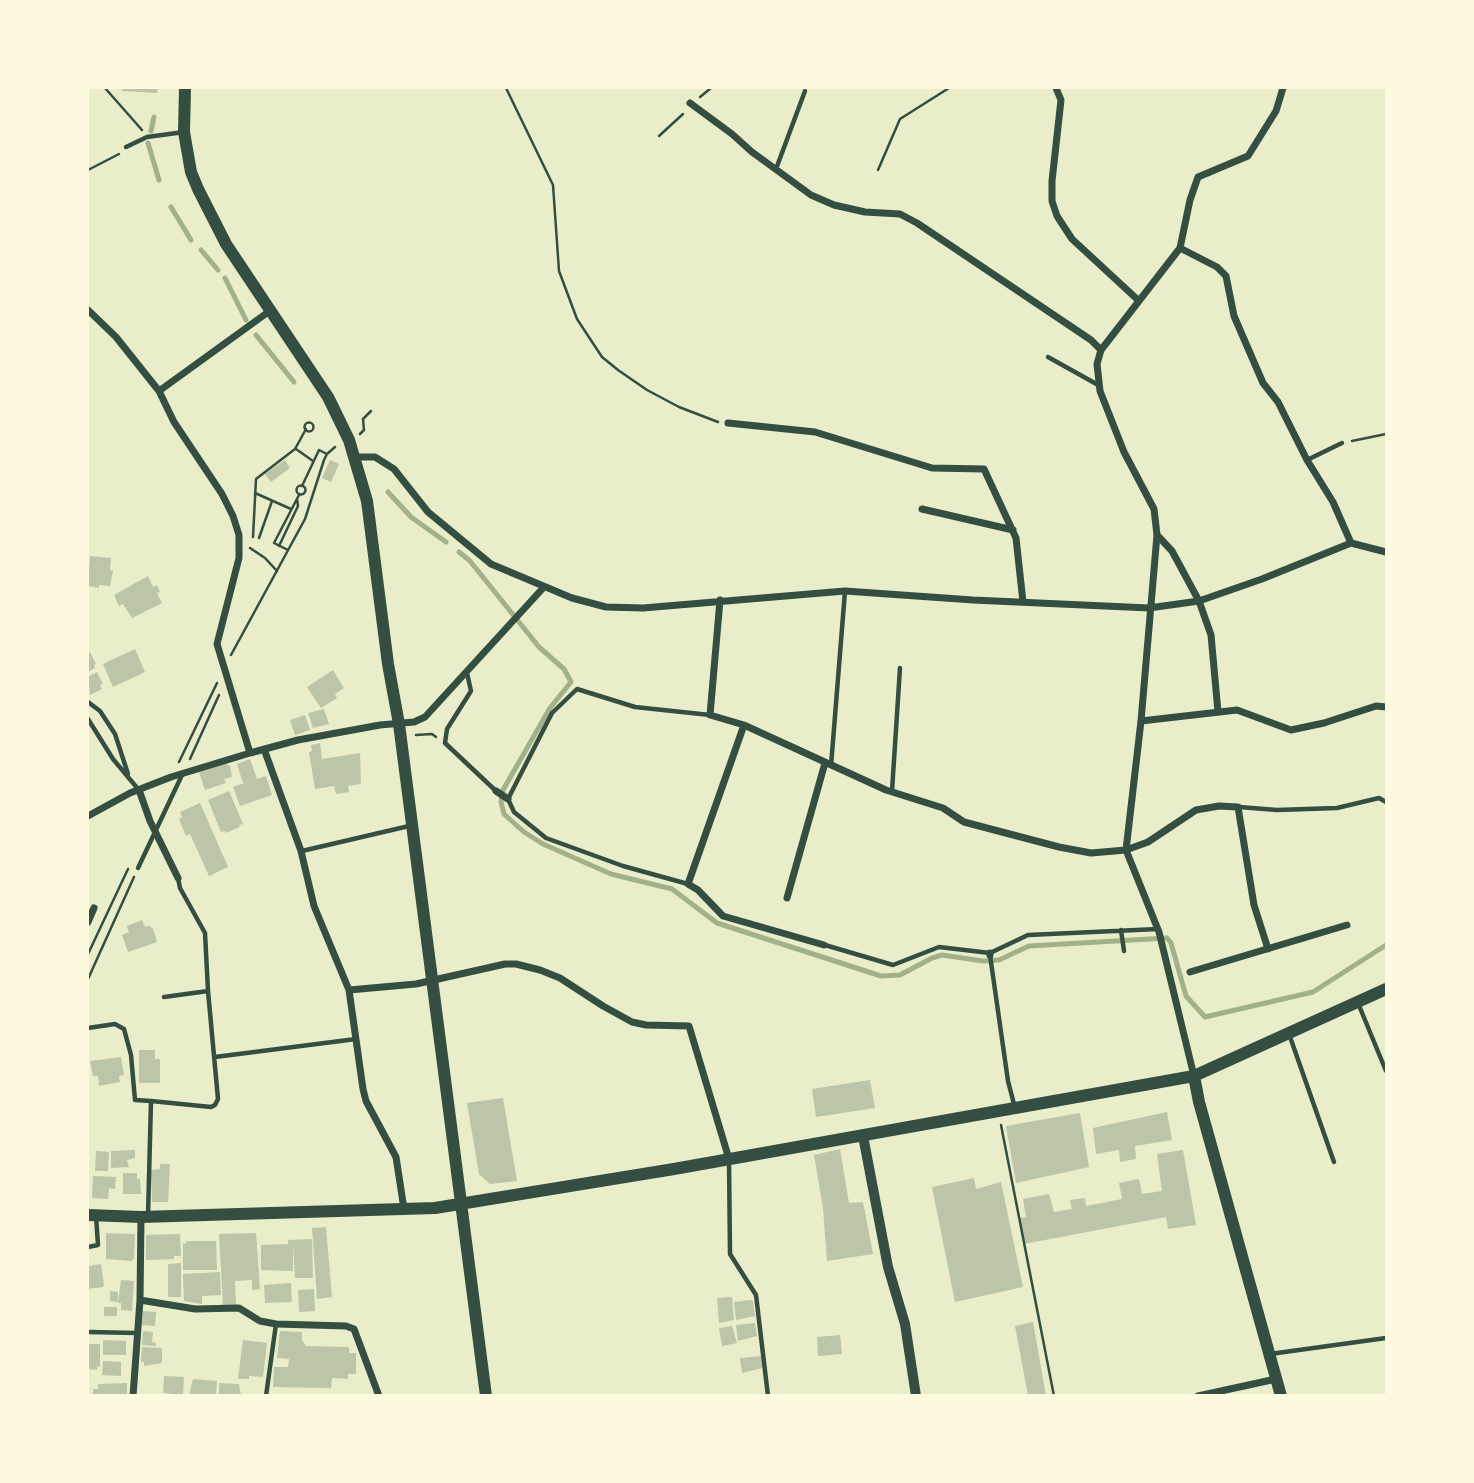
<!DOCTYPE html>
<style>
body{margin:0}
#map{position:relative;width:1474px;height:1483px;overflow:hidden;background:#e9edc9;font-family:Figtree,sans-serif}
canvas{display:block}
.frame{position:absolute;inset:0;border:89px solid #fefae0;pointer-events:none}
</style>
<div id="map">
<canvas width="1474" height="1483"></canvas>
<div class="frame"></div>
</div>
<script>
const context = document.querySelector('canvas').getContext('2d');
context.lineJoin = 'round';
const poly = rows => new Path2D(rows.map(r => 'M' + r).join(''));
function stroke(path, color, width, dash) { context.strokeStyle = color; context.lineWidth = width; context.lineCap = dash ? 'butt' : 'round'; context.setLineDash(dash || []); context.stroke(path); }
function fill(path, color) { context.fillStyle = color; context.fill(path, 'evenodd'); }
stroke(poly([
 [151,131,154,117],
 [148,143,159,180],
 [171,207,191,240],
 [201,250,218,270],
 [225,278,246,320],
 [256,335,294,382],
 [388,492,411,517,446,542],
 [459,552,470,561,539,647,564,669,571,682,550,708,503,790,501,802,504,814,524,832,543,844,611,874,672,889,717,923,881,976,900,975,932,958,942,955,983,961,999,960,1029,946,1167,938,1171,943,1186,996,1205,1017,1313,992,1386,945]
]), '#a3b18a', 5);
fill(poly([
 [123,88,158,88,157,93,122,91],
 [285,460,290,468,271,482,265,474],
 [330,460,339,464,331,482,322,478],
 [90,556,111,558,110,570,113,571,110,586,99,585,99,588,88,586],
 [148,576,153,587,157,585,160,592,157,593,162,603,132,618,123,604,119,606,114,595],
 [135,649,145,672,113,687,103,664],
 [90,652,96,664,94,665,95,668,88,672,88,653],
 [333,670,344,688,335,694,337,698,321,708,307,687],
 [97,672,103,684,100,685,102,689,90,695,88,677],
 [324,709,329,724,313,728,308,713],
 [305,715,310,730,295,735,290,720],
 [320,743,322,759,360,753,361,784,348,786,349,792,336,794,334,786,315,789,309,752,312,751,311,745],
 [250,759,257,779,266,776,272,795,240,806,233,787,251,781,243,783,237,764],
 [227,763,228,766,230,765,232,777,224,779,226,783,205,790,199,772],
 [229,791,243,824,239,825,240,827,226,833,225,831,221,832,208,800],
 [200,803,228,867,209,876,190,834,186,836,179,819,182,817,180,812],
 [142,920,145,927,150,926,153,929,157,942,128,952,122,935,129,932,127,926],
 [139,1050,155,1050,155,1059,160,1059,160,1083,139,1083],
 [121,1057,124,1075,119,1076,120,1082,99,1086,98,1076,93,1076,90,1061],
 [870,1080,875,1108,816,1117,812,1089],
 [503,1098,517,1181,490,1184,479,1174,467,1103],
 [1167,1112,1172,1140,1135,1146,1136,1159,1120,1162,1119,1150,1096,1154,1093,1128],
 [1080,1113,1089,1167,1016,1183,1006,1126],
 [840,1149,849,1203,863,1202,873,1254,827,1261,823,1208,814,1155],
 [135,1150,135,1158,127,1160,129,1167,111,1168,111,1151],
 [1183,1150,1196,1225,1168,1229,1166,1217,1024,1244,1019,1218,1026,1217,1023,1199,1049,1194,1054,1212,1072,1209,1070,1200,1085,1198,1086,1206,1122,1199,1119,1183,1139,1179,1142,1194,1162,1191,1157,1154],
 [96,1151,109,1152,108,1171,95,1171],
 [160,1164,170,1164,168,1202,152,1202,151,1170,160,1169],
 [123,1173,137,1173,137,1179,140,1179,141,1194,123,1194],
 [93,1176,116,1177,115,1189,109,1188,108,1199,92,1198],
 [974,1178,976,1189,1001,1182,1023,1287,955,1302,932,1187],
 [326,1227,332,1297,317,1299,312,1228],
 [106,1233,135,1234,134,1259,131,1261,106,1259],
 [256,1233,260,1289,252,1290,252,1280,235,1281,236,1305,223,1306,219,1234],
 [180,1234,181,1256,174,1256,174,1259,146,1260,146,1235],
 [312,1239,313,1278,295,1278,293,1245,293,1271,261,1270,261,1245,288,1244,288,1240],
 [186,1241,216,1241,217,1270,183,1270,183,1243,186,1244],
 [181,1263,181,1297,168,1297,168,1264],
 [101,1264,104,1285,103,1287,88,1289,88,1266],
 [220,1272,221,1295,202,1296,202,1304,184,1301,183,1274],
 [121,1280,134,1281,132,1311,121,1310,121,1303,118,1303],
 [291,1283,292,1302,265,1303,264,1285],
 [314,1289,315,1311,299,1312,298,1290],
 [110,1291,118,1292,118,1302,110,1301],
 [732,1297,734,1320,719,1323,717,1298],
 [750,1300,753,1301,755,1316,736,1320,734,1302],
 [104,1307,117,1307,117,1316,104,1316],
 [143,1311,156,1312,155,1326,142,1325],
 [1033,1322,1046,1396,1028,1396,1015,1326],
 [755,1323,757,1336,738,1341,736,1325],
 [732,1326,737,1343,722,1346,719,1328],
 [143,1331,153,1332,152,1342,156,1343,156,1346,142,1345],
 [280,1331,302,1332,302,1340,306,1346,349,1347,349,1353,356,1353,356,1374,348,1374,348,1379,332,1378,331,1388,273,1387,274,1367,288,1367,289,1359,277,1358],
 [840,1335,842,1354,818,1356,817,1337],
 [103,1340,126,1341,126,1355,103,1355],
 [243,1340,267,1343,263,1377,249,1376,249,1379,238,1379],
 [88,1344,100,1344,100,1367,97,1367,97,1370,88,1369],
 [142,1347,162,1348,162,1363,144,1366,144,1362,141,1362],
 [761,1356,762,1368,742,1373,740,1358],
 [103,1361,121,1362,121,1376,102,1375],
 [164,1376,184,1377,183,1395,163,1393],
 [193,1379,217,1381,216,1396,189,1396],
 [127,1383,127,1396,93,1396,93,1389,98,1389,98,1384],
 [219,1383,239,1384,241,1396,219,1396]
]), '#bcc5a7');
stroke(poly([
 [105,88,142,130],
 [506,88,553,185,559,271,577,319,602,357,618,370,647,390,679,407,718,422],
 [700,97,711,88],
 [659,136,683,114],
 [88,170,119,154],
 [878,170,900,119,949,88],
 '304.5 427a4.5 4.5 0 1 1 9 0a4.5 4.5 0 1 1-9 0Z',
 [360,434,364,430,363,419,371,411],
 [1352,441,1386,434],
 [296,449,313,461],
 '296.5 490a4.5 4.5 0 1 1 9 0a4.5 4.5 0 1 1-9 0Z',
 [302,486,319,450,327,454],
 [255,493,291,509],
 [253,537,256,479,295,449,306,429],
 [259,538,272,501],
 [279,546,298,506,297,499],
 [250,548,265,558,277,571],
 [288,550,274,543,299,495],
 [231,655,305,519,324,460,327,454,335,447],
 [416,735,432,734,436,737],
 [190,759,219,695],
 [179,762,217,683],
 [88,954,128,869],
 [88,979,134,877],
 [1001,1125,1054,1396]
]), '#344e41', 2.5);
stroke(poly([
 [126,147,147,137,184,132],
 [776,169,805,91],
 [1048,357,1100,386],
 [1307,460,1342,443],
 [467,673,471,691,447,729,445,743,496,791],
 [88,702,100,711,115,734,128,774],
 [88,719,113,759,138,789],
 [831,766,845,591],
 [892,791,900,668],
 [1239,807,1277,810,1337,808,1379,798,1386,802],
 [302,851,409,826],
 [138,868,182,775],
 [688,884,623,866,546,838,514,812,508,799,552,713,577,689,635,707,710,715],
 [1121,930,1124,951],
 [825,945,893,965,939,947,990,953,1028,935,1158,929],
 [990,955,1008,1081,1015,1108],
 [164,997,208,991],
 [1358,1003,1386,1071],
 [88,1028,115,1024,124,1029,131,1055,135,1100,151,1101],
 [1289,1034,1334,1162],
 [215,1057,356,1039],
 [729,1160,730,1254,756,1295,768,1396],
 [148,1216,151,1101,211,1107,215,1105,218,1099,208,991,205,933,180,888,178,878],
 [88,1247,98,1245,96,1216],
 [88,1332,137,1333],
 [1270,1354,1386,1338],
 [266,1396,276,1324]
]), '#344e41', 4.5);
stroke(poly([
 [1056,88,1061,100,1052,181,1052,201,1057,216,1072,239,1138,300],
 [690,103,732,134,752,152,811,195,834,205,865,212,900,214,917,223,1091,340,1101,350],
 [1180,248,1217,267,1226,276,1234,316,1263,383,1278,402,1307,460,1333,502,1351,543],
 [88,310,116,337,159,391,174,422,222,494,233,516,239,535,239,558,217,644,250,753],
 [159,391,271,310],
 [728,423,815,432,932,468,984,469,1016,538,1023,602],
 [355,457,375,457,394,469,428,512,491,564,572,598,606,607,643,608,845,591,973,600,1149,608,1199,601,1262,579,1351,543,1386,552],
 [922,509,1013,530],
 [1157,535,1172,551,1199,601,1211,635,1218,712],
 [720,600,710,715,744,725,886,790,943,808,964,822,1059,847,1091,853,1126,850,1148,842,1196,810,1219,806,1238,807,1254,905,1268,949],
 [1141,721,1237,710,1291,730,1324,723,1376,706,1386,707],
 [744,725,688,884,698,890,723,916,824,945],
 [264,749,301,851,314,906,349,990,363,1089,366,1101,396,1157,404,1209],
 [139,790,150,821,178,878],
 [496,791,508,799],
 [88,816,130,793,171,777,250,753,298,740,380,725,414,722,425,717,544,587],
 [787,898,825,763],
 [88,922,94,908],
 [990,953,990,955],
 [1190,972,1347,925],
 [349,990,416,984,505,964,516,964,540,970,560,978,603,1006,632,1022,646,1025,689,1026,729,1159],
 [1194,1076,1159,932,1126,850,1141,721,1157,535,1154,509,1124,452,1100,391,1097,364,1101,350,1180,248,1190,200,1198,177,1248,156,1276,111,1283,88],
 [140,1300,195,1309,239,1308,260,1321,276,1324,346,1326,354,1329,379,1396],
 [133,1396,140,1300,141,1217],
 [1198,1396,1276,1379]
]), '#344e41', 7);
stroke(poly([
 [863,1136,888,1267,905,1324,916,1396]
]), '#344e41', 10);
stroke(poly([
 [185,88,184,132,191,172,198,189,226,244,328,397,349,440,367,501,388,664,399,724,486,1396],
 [1194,1076,1199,1102,1281,1396],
 [88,1215,141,1217,435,1208,674,1169,1194,1076,1386,989]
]), '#344e41', 12);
</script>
